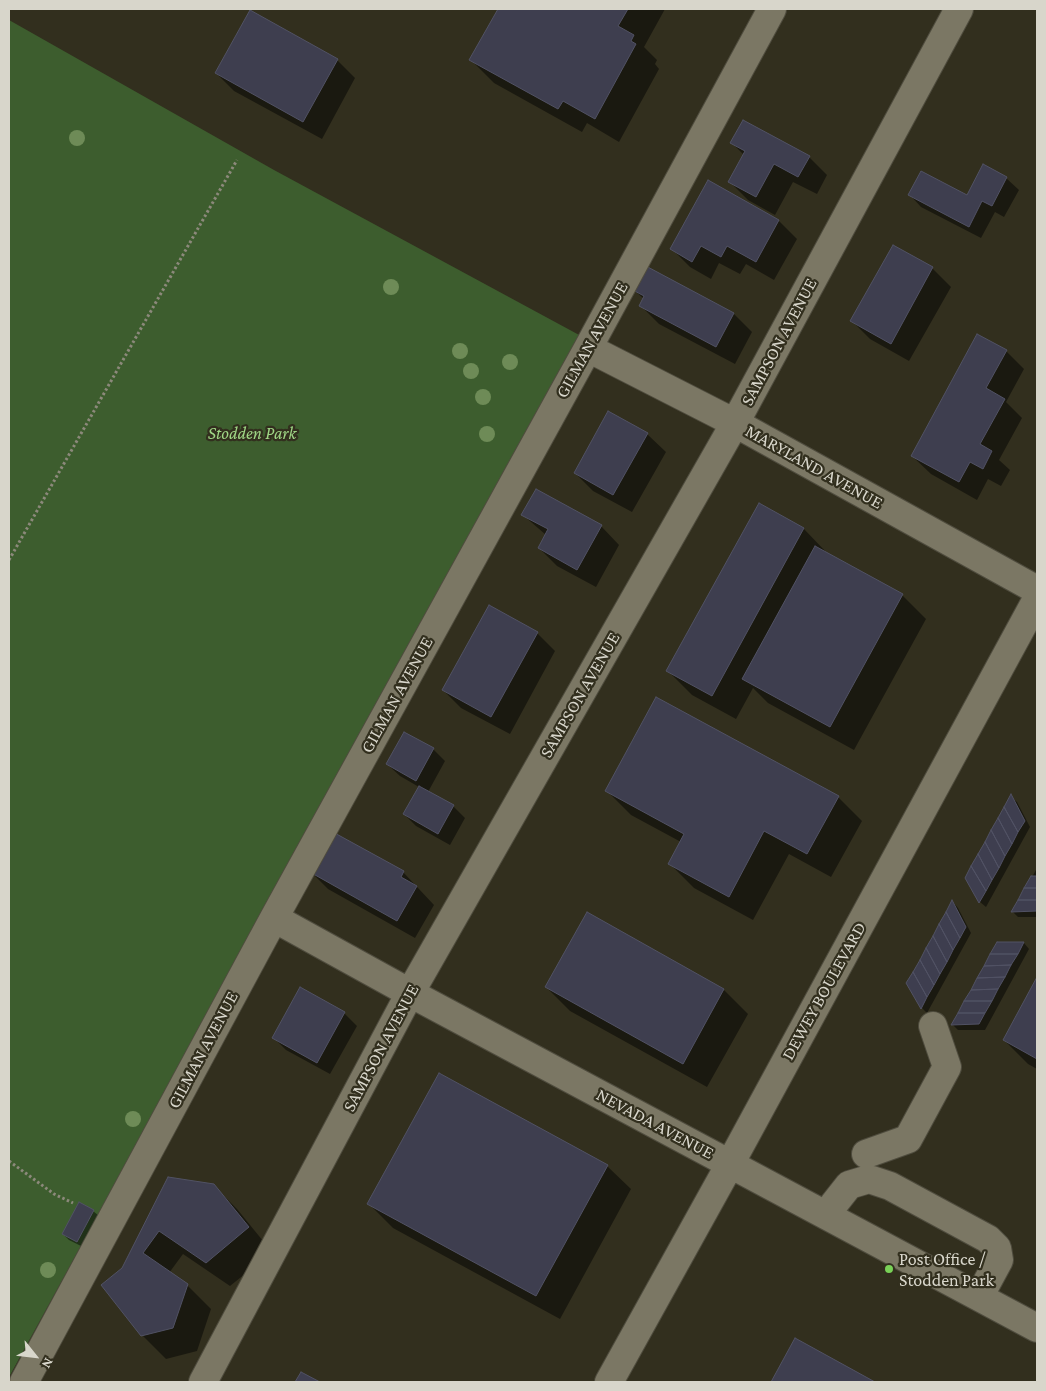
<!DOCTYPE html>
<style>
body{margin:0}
#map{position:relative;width:1046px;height:1391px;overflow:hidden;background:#322f1e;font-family:"Crimson Pro",serif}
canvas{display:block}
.frame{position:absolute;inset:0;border:10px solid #d8d6cb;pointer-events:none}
.north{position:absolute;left:10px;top:1331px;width:50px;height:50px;-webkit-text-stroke:4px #322f1e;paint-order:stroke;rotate:119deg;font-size:14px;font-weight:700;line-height:20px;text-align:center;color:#d8d6cb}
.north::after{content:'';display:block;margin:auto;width:18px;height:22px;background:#d8d6cb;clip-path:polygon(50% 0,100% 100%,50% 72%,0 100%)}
</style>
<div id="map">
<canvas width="1046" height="1391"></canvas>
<div class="frame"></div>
<div class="north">N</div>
</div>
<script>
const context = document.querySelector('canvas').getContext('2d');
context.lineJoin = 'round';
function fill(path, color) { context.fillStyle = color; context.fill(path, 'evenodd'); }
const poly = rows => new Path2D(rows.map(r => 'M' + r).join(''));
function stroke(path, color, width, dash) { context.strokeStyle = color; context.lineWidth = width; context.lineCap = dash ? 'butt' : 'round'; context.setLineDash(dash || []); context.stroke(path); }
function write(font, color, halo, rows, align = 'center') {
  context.font = font + ' "Crimson Pro",serif'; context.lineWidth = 4.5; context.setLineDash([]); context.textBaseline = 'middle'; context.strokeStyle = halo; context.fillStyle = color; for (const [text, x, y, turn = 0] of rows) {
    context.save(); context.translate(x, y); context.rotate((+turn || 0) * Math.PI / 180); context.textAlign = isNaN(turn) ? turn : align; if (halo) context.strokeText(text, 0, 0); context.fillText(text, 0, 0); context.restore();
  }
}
fill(poly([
 [9,20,274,170,581,336,9,1377]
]), '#3d5d2e');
fill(poly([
 [499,9,665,9,644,47,657,60,655,64,659,69,619,142,587,123,582,132,494,83,471,60],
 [337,60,355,78,322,139,234,91,216,73],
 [732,143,809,157,827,175,817,194,793,182,775,215,748,200,730,182,744,155],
 [1006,178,1019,190,1004,217,995,212,981,238,921,207,909,194,967,197],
 [708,182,779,221,797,239,774,280,746,264,740,274,719,263,711,279,690,267,672,249],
 [893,247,932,268,951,287,909,361,870,339,852,321],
 [645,267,734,314,752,332,735,364,659,324,641,306,644,299,633,289],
 [1006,351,1024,369,1006,402,1022,418,999,460,1010,470,1001,486,988,479,977,500,931,474,912,456],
 [647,434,666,452,632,512,593,491,575,473],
 [759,505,804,529,827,553,902,595,926,619,854,750,768,703,753,688,736,719,692,695,668,671],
 [523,515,601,526,619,545,596,587,557,566,539,548,546,535],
 [537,633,555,651,510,734,461,708,443,690],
 [433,749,445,761,428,792,453,806,465,818,450,845,416,826,404,814,419,787,400,776,387,764],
 [607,791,838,797,862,821,831,877,789,854,753,920,694,888,670,864,681,842,631,815],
 [1011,797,1017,802,1030,827,986,907,980,902,966,878],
 [1037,868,1037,917,1018,917,1013,912],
 [310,871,403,872,434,905,415,938,328,889],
 [953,902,958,908,971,933,927,1013,922,1008,908,983],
 [587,914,724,990,748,1014,707,1087,570,1011,546,987],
 [998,943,1024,943,1029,949,985,1030,958,1030,953,1025],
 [1037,981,1037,1069,1028,1064,1004,1040],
 [301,989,345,1014,357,1026,330,1074,286,1050,274,1038],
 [607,1166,631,1189,560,1319,393,1228,369,1204],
 [169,1178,213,1185,237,1209,272,1252,230,1286,183,1254,169,1273,187,1285,211,1309,197,1351,166,1359,142,1335,123,1269],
 [93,1211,99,1216,83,1247,69,1240,63,1234],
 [795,1340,873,1382,772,1382]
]), '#0007');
const building = poly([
 [498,9,628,9,618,26,634,35,631,41,636,44,595,119,563,101,558,109,469,60,498,9],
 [250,10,338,59,303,122,215,73,250,10],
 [743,120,810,156,798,177,774,164,756,197,728,182,745,151,730,143,743,120],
 [983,164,1007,177,992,206,982,201,969,227,908,195,921,171,967,195,983,164],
 [708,180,779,220,756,262,727,246,721,257,701,246,692,262,670,249,708,180],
 [893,245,933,267,891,344,850,321,893,245],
 [644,265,734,313,716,347,639,306,644,296,631,289,644,265],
 [977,334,1007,350,986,388,1005,399,980,444,992,451,983,469,970,462,959,482,911,456,977,334],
 [608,411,648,433,613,495,574,473,608,411],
 [536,489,602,525,577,570,538,548,548,529,521,515,536,489],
 [759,503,804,528,712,696,666,671,759,503],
 [815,546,903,594,830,727,742,679,815,546],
 [489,605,538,632,491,717,442,690,489,605],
 [656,697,839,796,807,854,764,831,729,897,668,864,684,834,605,791,656,697],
 [404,732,434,748,416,781,386,764,404,732],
 [419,786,454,805,438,834,403,814,419,786],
 [1011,794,1025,821,1018,832,1004,807,1011,794],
 [1004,807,1018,832,1012,844,998,818,1004,807],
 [998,818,1012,844,1005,856,991,830,998,818],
 [991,830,1005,856,999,868,985,842,991,830],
 [331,831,404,871,401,877,417,886,397,921,308,871,331,831],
 [985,842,999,868,992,880,978,854,985,842],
 [978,854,992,880,986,891,971,866,978,854],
 [971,866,986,891,979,903,965,878,971,866],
 [1031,876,1037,876,1037,888,1024,888,1031,876],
 [1024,888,1037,888,1037,900,1018,900,1024,888],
 [952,900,966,927,960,938,946,912,952,900],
 [1018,900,1037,900,1037,911,1011,912,1018,900],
 [587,912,724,989,683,1064,545,987,587,912],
 [946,912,960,938,953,950,939,924,946,912],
 [939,924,953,950,947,962,933,936,939,924],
 [933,936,947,962,940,974,926,948,933,936],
 [997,942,1024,942,1018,954,990,954,997,942],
 [926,948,940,974,934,985,920,960,926,948],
 [990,954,1018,954,1011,965,984,966,990,954],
 [920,960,934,985,927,997,913,972,920,960],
 [1011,965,1005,977,977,978,984,966,1011,965],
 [913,972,927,997,921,1009,906,983,913,972],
 [1005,977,998,989,971,990,977,978,1005,977],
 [1037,977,1037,1059,1003,1040,1037,977],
 [300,987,345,1012,317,1063,272,1038,300,987],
 [998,989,992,1001,964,1001,971,990,998,989],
 [964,1001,992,1001,985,1013,958,1013,964,1001],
 [958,1013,985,1013,979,1024,951,1025,958,1013],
 [439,1073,608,1165,536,1296,367,1204,439,1073],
 [168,1177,214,1184,249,1227,206,1263,159,1231,143,1253,188,1284,173,1328,141,1336,101,1285,122,1268,168,1177],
 [79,1202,94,1210,77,1242,62,1234,79,1202],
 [795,1338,875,1382,771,1382,795,1338],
 [301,1372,320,1382,295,1382,301,1372]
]);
fill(building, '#3e3e4f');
stroke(building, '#515264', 1);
const minor = poly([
 [588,348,735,423,1037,590],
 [274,918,410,993,1037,1328],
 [866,1154,908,1139,947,1067,933,1026],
 [828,1216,834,1204,849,1185,869,1179,890,1186,988,1239,997,1248,999,1260,979,1297],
 [24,1382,274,918,588,348,772,9],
 [203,1382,410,993,735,423,959,9],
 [609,1382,730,1164,1037,599]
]);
stroke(minor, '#4f4c3e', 30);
stroke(poly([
 [9,560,237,160],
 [9,1161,54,1194,73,1203]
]), '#8c897b', 3, [2.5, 2.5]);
stroke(minor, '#7b7764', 28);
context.fillStyle = '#6e8b57';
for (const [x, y] of [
 [77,138],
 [391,287],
 [460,351],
 [510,362],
 [471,371],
 [483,397],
 [487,434],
 [133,1119],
 [48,1270]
]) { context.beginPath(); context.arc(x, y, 8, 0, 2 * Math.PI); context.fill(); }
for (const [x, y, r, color] of [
 [889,1269,5,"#79d157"]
]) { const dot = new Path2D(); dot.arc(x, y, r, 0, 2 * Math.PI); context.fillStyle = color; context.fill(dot); stroke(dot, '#322f1e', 2); }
write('18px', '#d8d6cb', '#322f1e', [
 ["GILMAN AVENUE",592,340,-61],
 ["SAMPSON AVENUE",779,342,-62],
 ["MARYLAND AVENUE",814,467,29],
 ["GILMAN AVENUE",397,695,-61],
 ["SAMPSON AVENUE",580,695,-60],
 ["DEWEY BOULEVARD",824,991,-61],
 ["SAMPSON AVENUE",381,1048,-62],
 ["GILMAN AVENUE",203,1050,-62],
 ["NEVADA AVENUE",655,1124,28]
]);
write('italic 18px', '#9fd685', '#322f1e', [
 ["Stodden Park",252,433]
]);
write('18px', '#d8d6cb', '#322f1e', [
 ["Post Office /",899,1259],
 ["Stodden Park",899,1280]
], 'left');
</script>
